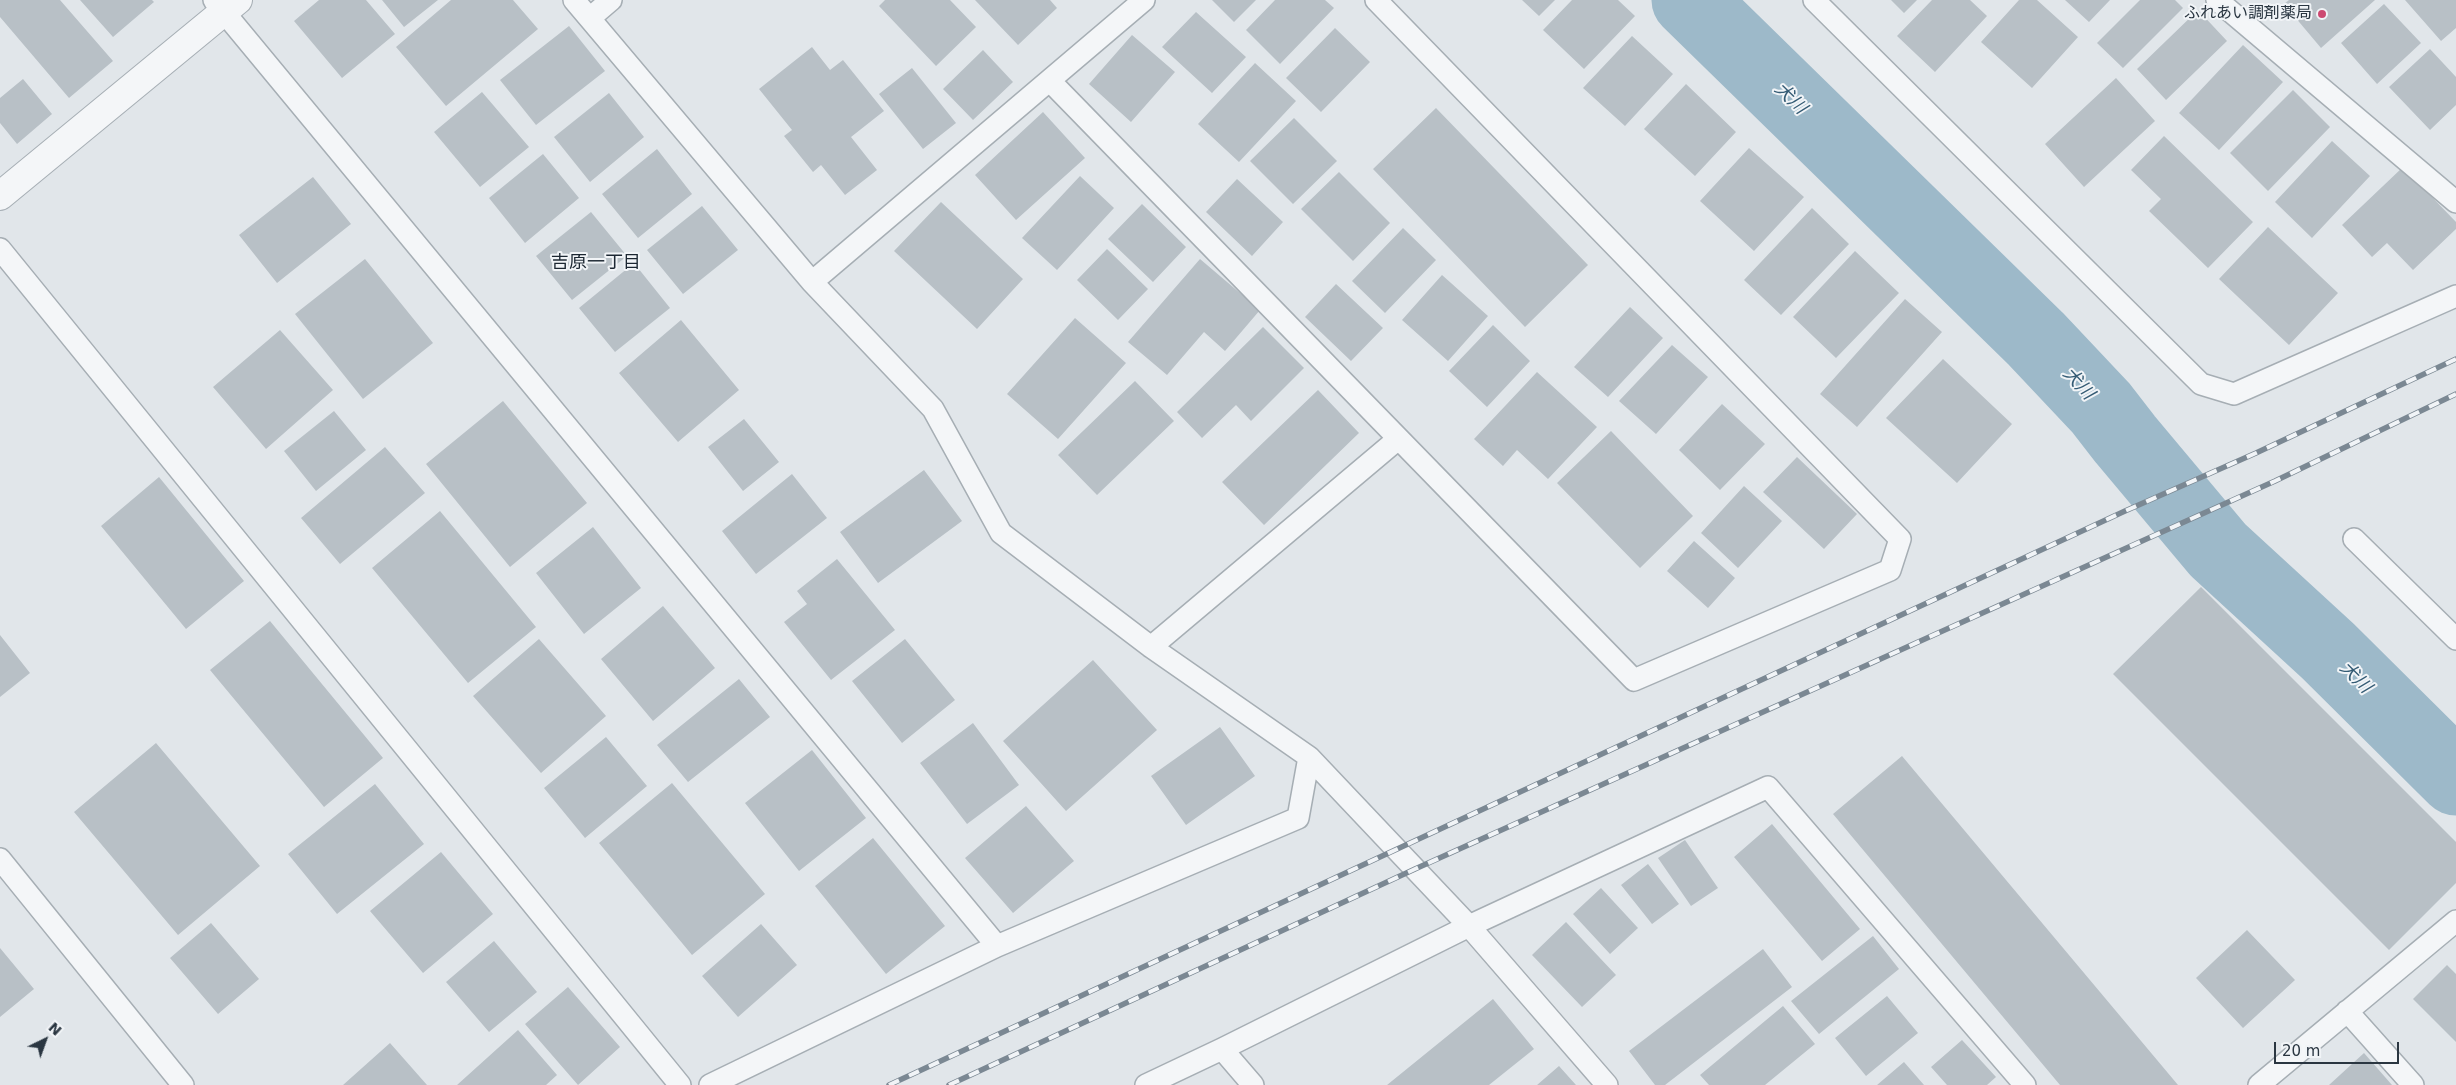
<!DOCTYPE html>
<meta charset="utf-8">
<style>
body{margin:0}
#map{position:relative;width:2456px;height:1085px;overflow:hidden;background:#e1e6ea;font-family:"DejaVu Sans",sans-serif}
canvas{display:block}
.north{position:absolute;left:20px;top:1015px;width:50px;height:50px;-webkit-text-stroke:4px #f1f4f7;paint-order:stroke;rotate:42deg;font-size:14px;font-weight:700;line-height:20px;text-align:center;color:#2a3641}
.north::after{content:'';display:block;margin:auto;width:18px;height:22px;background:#2a3641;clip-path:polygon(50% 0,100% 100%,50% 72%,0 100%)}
.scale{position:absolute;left:2274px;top:1042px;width:125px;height:22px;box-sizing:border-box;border:2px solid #2a3641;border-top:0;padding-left:6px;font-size:15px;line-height:18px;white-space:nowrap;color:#2a3641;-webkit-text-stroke:4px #f1f4f7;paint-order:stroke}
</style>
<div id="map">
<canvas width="2456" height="1085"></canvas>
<div class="north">N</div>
<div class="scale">20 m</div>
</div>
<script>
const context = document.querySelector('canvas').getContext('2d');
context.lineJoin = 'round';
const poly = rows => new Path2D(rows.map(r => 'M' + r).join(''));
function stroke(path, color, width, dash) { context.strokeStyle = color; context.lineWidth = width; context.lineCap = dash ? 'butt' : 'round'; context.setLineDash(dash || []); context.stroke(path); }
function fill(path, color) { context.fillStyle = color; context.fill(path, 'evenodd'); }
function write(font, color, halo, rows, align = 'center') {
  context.font = font + ' "DejaVu Sans","Noto Sans JP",sans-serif'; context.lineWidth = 4; context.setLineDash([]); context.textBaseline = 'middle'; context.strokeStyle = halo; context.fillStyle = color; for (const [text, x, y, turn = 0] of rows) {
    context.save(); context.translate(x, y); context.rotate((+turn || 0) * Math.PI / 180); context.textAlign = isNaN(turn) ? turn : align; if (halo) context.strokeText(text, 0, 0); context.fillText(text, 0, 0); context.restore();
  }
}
stroke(poly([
 [1689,0,2036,339,2101,408,2125,439,2218,550,2328,651,2456,778]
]), '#9db9c9', 75);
fill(poly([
 [0,0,60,0,113,61,69,98,0,17],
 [80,0,152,0,154,2,113,37],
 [319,0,366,0,395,34,342,78,294,21],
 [382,0,438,0,404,27],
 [451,0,513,0,538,29,446,106,396,47],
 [885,0,950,0,976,27,936,66,879,6],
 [975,0,1050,0,1057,8,1018,45],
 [1212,0,1256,0,1234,22],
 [1275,0,1325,0,1334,8,1280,64,1246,30],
 [1522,0,1555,0,1539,16],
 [1572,0,1618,0,1635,16,1584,69,1543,30],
 [1891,0,1917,0,1904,13],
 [1932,0,1970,0,1987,16,1935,72,1897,36],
 [2019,0,2037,0,2078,37,2032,88,1981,42],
 [2065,0,2110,0,2089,22],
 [2140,0,2175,0,2183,8,2123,68,2097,43],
 [2289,0,2375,0,2321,48,2284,4],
 [2405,0,2456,0,2456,28,2441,41],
 [2384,4,2421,43,2377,84,2341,43],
 [2198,10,2227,41,2166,100,2137,69],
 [1196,12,1246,57,1212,93,1162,47],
 [569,26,605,71,536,125,500,80],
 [1335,28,1370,62,1321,112,1286,78],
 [1132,35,1175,72,1131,122,1089,84],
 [1632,36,1673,74,1625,126,1583,88],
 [2243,45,2283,82,2219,150,2179,113],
 [812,47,830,70,843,60,884,111,851,137,877,170,845,195,821,165,813,172,784,136,792,130,759,89],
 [2430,49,2456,77,2456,105,2430,130,2389,87],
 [983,50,1013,82,973,120,943,89],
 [1255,63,1296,101,1239,162,1198,124],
 [912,68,956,123,923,149,879,94],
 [2116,78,2155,121,2084,187,2045,144],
 [23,79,52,114,17,144,0,123,0,98],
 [1686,84,1736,132,1695,176,1644,129],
 [2293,90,2330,127,2268,191,2230,153],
 [482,92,529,147,480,187,434,132],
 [609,93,644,137,590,182,554,137],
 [1436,108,1588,265,1525,327,1373,169],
 [1043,112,1085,158,1016,220,975,175],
 [1294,118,1337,161,1293,204,1250,161],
 [2164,136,2253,222,2208,268,2149,211,2161,199,2131,170],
 [2332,141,2370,176,2312,238,2275,202],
 [1749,148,1804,197,1754,251,1700,201],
 [657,149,692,194,638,238,602,194],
 [543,154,579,198,525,243,489,198],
 [2403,167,2456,222,2456,229,2413,270,2387,243,2372,257,2342,225],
 [1339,172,1390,223,1353,261,1301,209],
 [1080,176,1114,208,1057,270,1022,238],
 [313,177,351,224,277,283,239,235],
 [1237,179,1283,222,1252,256,1206,212],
 [941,202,1023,279,977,329,894,251],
 [1142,204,1186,247,1153,282,1108,239],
 [702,206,738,250,683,294,647,250],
 [1812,208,1849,244,1781,315,1744,280],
 [591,212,627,256,572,300,536,256],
 [2268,227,2338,293,2289,345,2219,279],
 [1403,228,1436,260,1385,313,1352,281],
 [1107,249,1148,289,1118,320,1077,280],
 [1855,251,1899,293,1836,358,1793,317],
 [365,259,433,343,363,399,295,314],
 [1200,259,1260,310,1225,351,1204,332,1167,375,1128,342],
 [634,263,670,308,615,352,579,308],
 [1442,275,1488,316,1448,361,1402,320],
 [1336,284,1383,328,1351,361,1305,317],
 [1905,299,1942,332,1857,427,1820,394],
 [1630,307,1663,338,1608,397,1574,367],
 [1075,318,1126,363,1058,439,1007,394],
 [681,320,739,390,678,442,619,373],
 [1493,325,1530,361,1487,407,1449,371],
 [1263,327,1304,368,1251,421,1236,405,1202,438,1177,412],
 [280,330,333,390,266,449,213,387],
 [1672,345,1708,377,1656,434,1619,401],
 [1943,359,2012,424,1957,483,1886,418],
 [1537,372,1597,427,1548,479,1517,450,1503,466,1474,439],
 [1135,381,1174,421,1097,495,1058,455],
 [1318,390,1359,433,1264,525,1222,482],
 [503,401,587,503,510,567,426,464],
 [1722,404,1765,444,1720,490,1679,450],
 [334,411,366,450,316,491,284,451],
 [744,419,779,462,743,491,708,447],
 [1611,431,1693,516,1640,568,1557,483],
 [385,447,425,493,340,564,301,518],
 [1797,457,1857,514,1824,549,1763,492],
 [924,470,962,521,878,583,840,532],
 [792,474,827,518,756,574,722,531],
 [159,477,244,581,186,629,101,526],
 [1744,486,1782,521,1738,568,1701,533],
 [440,511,536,627,468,683,372,568],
 [593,527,641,588,584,634,536,573],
 [1694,541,1735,578,1708,608,1667,571],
 [837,559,895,630,831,680,784,622,807,604,797,591],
 [2201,587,2456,842,2456,883,2389,950,2113,674],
 [663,606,715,668,653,721,601,659],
 [270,621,383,758,324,807,210,670],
 [0,635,30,673,0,697],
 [539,639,606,716,541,773,473,696],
 [905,639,955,700,902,743,852,681],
 [1093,660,1157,730,1066,811,1003,741],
 [739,679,770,717,688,782,657,745],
 [973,723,1019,785,967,824,920,763],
 [1220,727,1255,776,1186,825,1151,776],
 [606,737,647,786,585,838,544,788],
 [156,743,260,866,178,935,74,812],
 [812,750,866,818,799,871,745,803],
 [1902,756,2178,1085,2060,1085,1833,814],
 [672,783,765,894,692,955,599,843],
 [375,784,424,844,337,914,288,854],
 [1026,806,1074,861,1013,913,965,858],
 [1772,824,1860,929,1822,961,1734,857],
 [873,838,945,926,886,974,815,886],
 [1685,840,1718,888,1691,906,1658,858],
 [441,852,493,914,423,973,370,911],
 [1648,864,1679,904,1652,924,1621,885],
 [1601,888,1638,928,1610,954,1573,914],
 [1566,922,1616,975,1582,1007,1532,955],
 [211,923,259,979,218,1014,170,958],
 [761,924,797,965,738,1017,702,976],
 [2247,930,2295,980,2243,1028,2196,978],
 [1873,936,1899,969,1819,1034,1791,1001],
 [494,941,537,992,489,1032,446,982],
 [0,948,34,989,0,1017],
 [1763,949,1792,987,1665,1085,1655,1085,1629,1051],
 [2447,965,2456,974,2456,1042,2413,999],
 [568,987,620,1047,578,1085,525,1024],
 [1887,996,1918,1033,1866,1076,1835,1038],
 [1493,999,1534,1049,1489,1085,1387,1085],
 [1783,1006,1815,1044,1765,1085,1709,1085,1700,1075],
 [518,1030,557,1075,546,1085,457,1085],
 [1962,1040,1996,1077,1987,1085,1947,1085,1931,1067],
 [390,1043,427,1085,343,1085],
 [2364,1053,2392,1085,2329,1085],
 [1904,1062,1924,1085,1877,1085],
 [1559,1066,1576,1085,1537,1085]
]), '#b8c0c6');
const lane = poly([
 [214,0,997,946],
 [574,0,812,282,933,409,1001,533,1151,647,1309,757,1298,818,997,946,710,1085],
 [1814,0,2201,384,2234,394,2456,296],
 [2217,0,2456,202],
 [590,18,611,0],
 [1050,81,1634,680,1890,570,1900,539,1376,0],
 [0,249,680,1085],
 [812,282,1144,0],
 [2354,539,2456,639],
 [1151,647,1398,439],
 [1309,757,1469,926,1607,1085],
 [0,859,183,1085],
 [2347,1011,2413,1085],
 [1222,1049,1253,1085],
 [1146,1085,1222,1049,1469,926,1768,787,2025,1085],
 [2259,1085,2456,921]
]);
const street = poly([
 [0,196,238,0]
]);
stroke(lane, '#a6aeb4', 24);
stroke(street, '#a6aeb4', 30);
stroke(lane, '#f4f6f8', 21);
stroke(street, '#f4f6f8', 28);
const rail = poly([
 [889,1085,2125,511,2256,453,2456,359],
 [949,1085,1415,869,2275,481,2456,394]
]);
stroke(rail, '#7b8893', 5.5);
stroke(rail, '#f1f4f7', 4, [11]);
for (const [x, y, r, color] of [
 [2322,14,5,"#cc4971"]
]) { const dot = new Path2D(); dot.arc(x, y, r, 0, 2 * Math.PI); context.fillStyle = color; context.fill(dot); stroke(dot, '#f1f4f7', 2); }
write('16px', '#2a3641', '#f1f4f7', [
 ["ふれあい調剤薬局",2312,14]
], 'right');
write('italic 18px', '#345b74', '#f1f4f7', [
 ["犬川",1790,99,44],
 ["犬川",2078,384,47],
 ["犬川",2355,678,45]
]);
write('18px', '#1c2732', '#f1f4f7', [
 ["吉原一丁目",596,263]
]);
</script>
